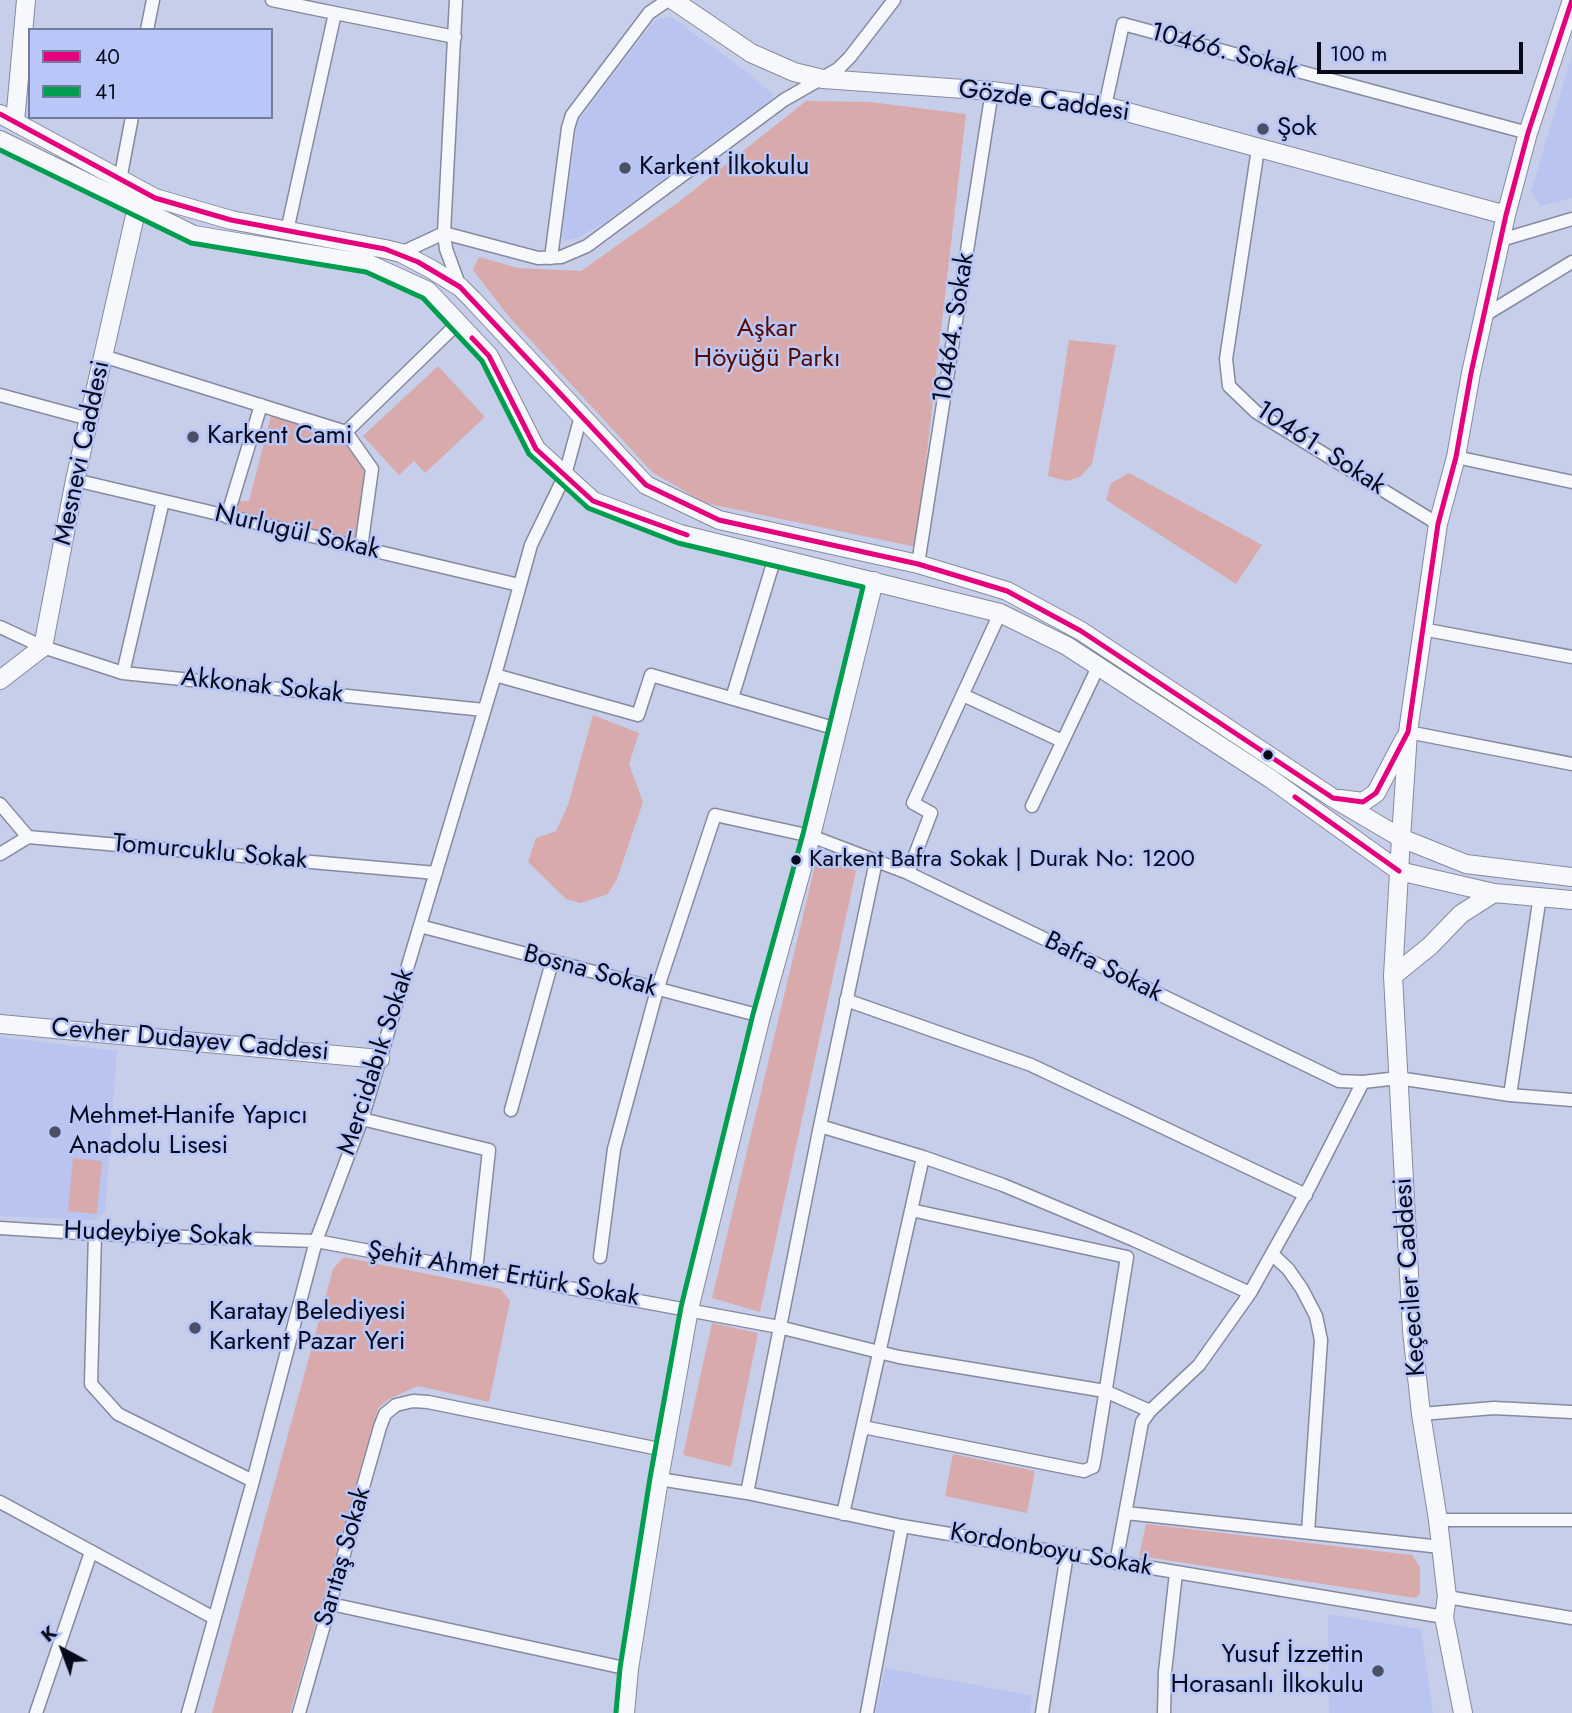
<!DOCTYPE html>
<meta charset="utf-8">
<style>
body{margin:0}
#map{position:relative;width:1572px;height:1713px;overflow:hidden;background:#c7cee9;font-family:Jost,sans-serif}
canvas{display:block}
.legend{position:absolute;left:28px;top:28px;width:245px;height:91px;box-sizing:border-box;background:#b8c6f8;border:2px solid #717ba0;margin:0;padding:9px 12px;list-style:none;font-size:21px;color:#070a1b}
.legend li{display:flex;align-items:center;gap:14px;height:35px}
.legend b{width:35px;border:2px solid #717ba0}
.north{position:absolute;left:28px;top:1615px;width:70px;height:70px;-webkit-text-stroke:5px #b8c6f8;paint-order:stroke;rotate:319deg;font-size:19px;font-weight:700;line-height:28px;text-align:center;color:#070a1b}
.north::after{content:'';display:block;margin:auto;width:24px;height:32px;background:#070a1b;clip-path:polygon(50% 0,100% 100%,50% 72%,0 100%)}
.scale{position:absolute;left:1317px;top:42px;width:206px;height:32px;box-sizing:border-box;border:4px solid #070a1b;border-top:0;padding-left:9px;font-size:21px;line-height:24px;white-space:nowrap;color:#070a1b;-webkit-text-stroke:5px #b8c6f8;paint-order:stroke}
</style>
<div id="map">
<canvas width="1572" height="1713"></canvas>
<ul class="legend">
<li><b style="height:9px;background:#e5007d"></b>40</li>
<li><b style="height:9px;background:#009e4e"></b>41</li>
</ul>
<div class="north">K</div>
<div class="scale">100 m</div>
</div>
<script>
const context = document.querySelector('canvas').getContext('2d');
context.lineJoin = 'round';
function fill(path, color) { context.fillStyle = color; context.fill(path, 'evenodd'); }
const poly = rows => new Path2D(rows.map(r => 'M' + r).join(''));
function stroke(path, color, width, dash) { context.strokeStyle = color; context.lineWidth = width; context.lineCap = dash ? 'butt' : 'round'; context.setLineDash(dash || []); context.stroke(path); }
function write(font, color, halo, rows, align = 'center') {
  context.font = font + ' Jost,sans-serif'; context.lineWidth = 5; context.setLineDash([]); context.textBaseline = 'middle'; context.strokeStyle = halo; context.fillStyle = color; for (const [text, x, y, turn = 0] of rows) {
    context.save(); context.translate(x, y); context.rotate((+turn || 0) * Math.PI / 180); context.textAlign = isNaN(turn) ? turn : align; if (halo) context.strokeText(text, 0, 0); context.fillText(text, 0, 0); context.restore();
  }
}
fill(poly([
 [672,17,740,67,773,94,773,98,601,225,577,238,564,241,562,230,578,121,656,19],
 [1572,55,1572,198,1541,206,1531,192],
 [0,1037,117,1051,105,1212,96,1220,0,1216],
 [1328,1614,1421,1629,1433,1713,1329,1713],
 [885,1668,1032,1696,1030,1713,876,1713]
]), '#b9c5f0');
fill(poly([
 [806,101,870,102,966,114,916,547,705,503,652,472,510,318,473,270,479,257,518,268,581,271,680,201],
 [1069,340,1116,345,1092,464,1080,477,1067,481,1048,476],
 [438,366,485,417,425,473,414,461,399,475,363,436],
 [271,416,341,436,366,469,355,541,235,513,236,501,249,501],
 [1129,473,1262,545,1236,584,1106,500,1111,483],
 [593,715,639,733,629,764,643,802,617,879,608,894,581,903,566,899,528,862,536,838,556,831,568,805],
 [817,857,856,871,760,1312,712,1298],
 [73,1158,102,1161,97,1214,68,1211],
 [344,1257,501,1289,510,1301,489,1402,418,1386,389,1399,378,1408,290,1713,212,1713,333,1269],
 [712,1323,758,1333,731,1467,683,1455],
 [953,1454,1035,1471,1027,1513,945,1496],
 [1146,1524,1412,1555,1420,1567,1420,1594,1415,1598,1139,1556]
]), '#d9aaac');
const street = poly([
 [272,0,335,13,287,231],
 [456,0,444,233,446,249,460,287],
 [335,13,455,37],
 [147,30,153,0],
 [1105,106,1123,24,1528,133],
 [1258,149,1226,359,1229,386,1256,412,1438,524],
 [120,180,132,117],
 [444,233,538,258,561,257,587,246,784,100,838,69,850,57,894,0],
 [1501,240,1572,219],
 [401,253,444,233],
 [551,258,568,128,572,115,649,13,668,0],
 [1485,315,1572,262],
 [103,356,346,432,458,323],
 [0,395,89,419],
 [346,432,372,469,361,548],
 [1456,457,1572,482],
 [75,480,519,585],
 [227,517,261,405],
 [918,564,992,91],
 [0,627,43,647,123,673,484,710],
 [1422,629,1572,657],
 [123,673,163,501],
 [495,675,638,715,651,675,837,729],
 [963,695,1062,741],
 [732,698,775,557],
 [1408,732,1572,764],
 [0,804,28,837,436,873],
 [1032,806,1098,667],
 [0,854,28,837],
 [908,873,931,813,913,803,1000,613],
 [420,926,761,1016],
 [846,1000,1031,1065,1306,1195],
 [1510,1095,1540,896],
 [511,1110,552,962],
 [362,1119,489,1150,476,1270],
 [820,1126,923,1157,1003,1185,1134,1240,1250,1293],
 [0,1228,95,1234,316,1241,779,1327,899,1357,1105,1391,1150,1411],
 [95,1234,91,1384,118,1414,253,1481],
 [1272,1254,1288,1269,1302,1289,1316,1316,1321,1340,1308,1532],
 [600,1257,614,1149,657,990,715,815,811,836,908,873,1339,1081,1363,1082,1398,1078,1510,1095,1572,1100],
 [1421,1414,1494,1408,1572,1412],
 [863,1427,1084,1471,1093,1467,1095,1457,1127,1257,911,1210],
 [659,1479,747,1493,902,1526,1444,1617],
 [747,1493,820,1126,876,861],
 [0,1502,214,1618],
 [1126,1513,1441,1547],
 [843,1514,923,1157],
 [1438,1520,1572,1520],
 [1116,1563,1142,1422,1150,1411,1199,1365,1250,1293,1310,1186,1363,1082],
 [1447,1597,1572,1618],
 [331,1604,629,1669],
 [36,1713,91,1552],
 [188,1713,253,1481,316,1241,362,1119,495,675,531,545,565,475,581,416],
 [299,1713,380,1427,385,1414,396,1405,413,1401,428,1402,664,1450],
 [867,1713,902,1526],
 [1042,1713,1067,1554],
 [1164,1713,1165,1672,1176,1573]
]);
const secondary = poly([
 [673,0,751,53,794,72,823,79,992,91,1105,106,1506,215],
 [0,114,155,198,231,220,385,249,401,253,431,269,460,287,473,300,646,485,719,520,918,564,1007,591,1081,631,1333,798,1401,838,1466,864,1572,877],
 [15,122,26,0],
 [0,140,194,235,369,264,428,291,489,356,536,449,593,501,680,534,1000,613,1067,646,1271,779,1399,871,1494,893,1572,900],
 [0,680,43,647,75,480,137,207],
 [1340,799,1363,802,1376,793,1405,738],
 [1393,976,1430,946,1461,914,1494,893],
 [0,1024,380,1059],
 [625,1713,629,1669,659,1479,689,1309,761,1016,811,836,874,581],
 [1463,1713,1444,1617,1447,1597,1438,1520,1421,1414,1412,1330,1393,976,1401,838,1408,732,1438,524,1456,457,1471,373,1506,215,1528,133,1572,0]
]);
stroke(street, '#868a9f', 15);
stroke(secondary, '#868a9f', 20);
stroke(street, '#f7f8fc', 12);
stroke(secondary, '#f7f8fc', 18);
stroke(poly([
 [0,114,155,198,231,220,385,249,418,262,460,287,646,485,719,520,918,564,1007,591,1081,631,1333,798,1363,802,1376,793,1408,732,1438,524,1456,457,1471,373,1506,215,1528,133,1572,0],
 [472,338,489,356,536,449,593,501,687,535],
 [1295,797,1399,871]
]), '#e5007d', 5);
stroke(poly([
 [0,150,191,243,366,272,423,298,482,361,529,454,588,508,678,543,863,587,803,834,753,1014,681,1307,650,1478,620,1668,616,1712]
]), '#009e4e', 5);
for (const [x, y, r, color] of [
 [1263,129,7,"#4a4f63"],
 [625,168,7,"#4a4f63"],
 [193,437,7,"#4a4f63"],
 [1268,755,6,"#070a1b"],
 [796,860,6,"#070a1b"],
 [55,1132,7,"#4a4f63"],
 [195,1328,7,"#4a4f63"],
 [1378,1671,7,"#4a4f63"]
]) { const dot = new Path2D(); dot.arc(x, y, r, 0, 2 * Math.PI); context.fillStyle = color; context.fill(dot); stroke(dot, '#b8c6f8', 2.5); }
write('24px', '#070a1b', '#b8c6f8', [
 ["Karkent Bafra Sokak | Durak No: 1200",809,860]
], 'left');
write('26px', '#070a1b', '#b8c6f8', [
 ["10466. Sokak",1224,52,15],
 ["Gözde Caddesi",1044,102,8],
 ["10464. Sokak",955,328,-81],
 ["10461. Sokak",1320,449,33],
 ["Mesnevi Caddesi",83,453,-78],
 ["Nurlugül Sokak",297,533,13],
 ["Akkonak Sokak",262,687,6],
 ["Tomurcuklu Sokak",210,853,5],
 ["Bafra Sokak",1103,968,26],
 ["Bosna Sokak",590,972,15],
 ["Cevher Dudayev Caddesi",190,1041,5],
 ["Mercidabık Sokak",377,1062,-72],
 ["Hudeybiye Sokak",158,1235,2],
 ["Şehit Ahmet Ertürk Sokak",503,1275,10],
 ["Keçeciler Caddesi",1411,1277,-94],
 ["Kordonboyu Sokak",1051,1551,10],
 ["Sarıtaş Sokak",344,1557,-74]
]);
write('26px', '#070a1b', '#b8c6f8', [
 ["Şok",1277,129],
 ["Karkent İlkokulu",639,168],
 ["Karkent Cami",207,437],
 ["Mehmet-Hanife Yapıcı",69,1117],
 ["Anadolu Lisesi",69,1147],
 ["Karatay Belediyesi",209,1313],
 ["Karkent Pazar Yeri",209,1343],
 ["Yusuf İzzettin",1364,1656,"right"],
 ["Horasanlı İlkokulu",1364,1686,"right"]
], 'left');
write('26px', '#570a00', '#b8c6f8', [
 ["Aşkar",767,330],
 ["Höyüğü Parkı",767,360]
]);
</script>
